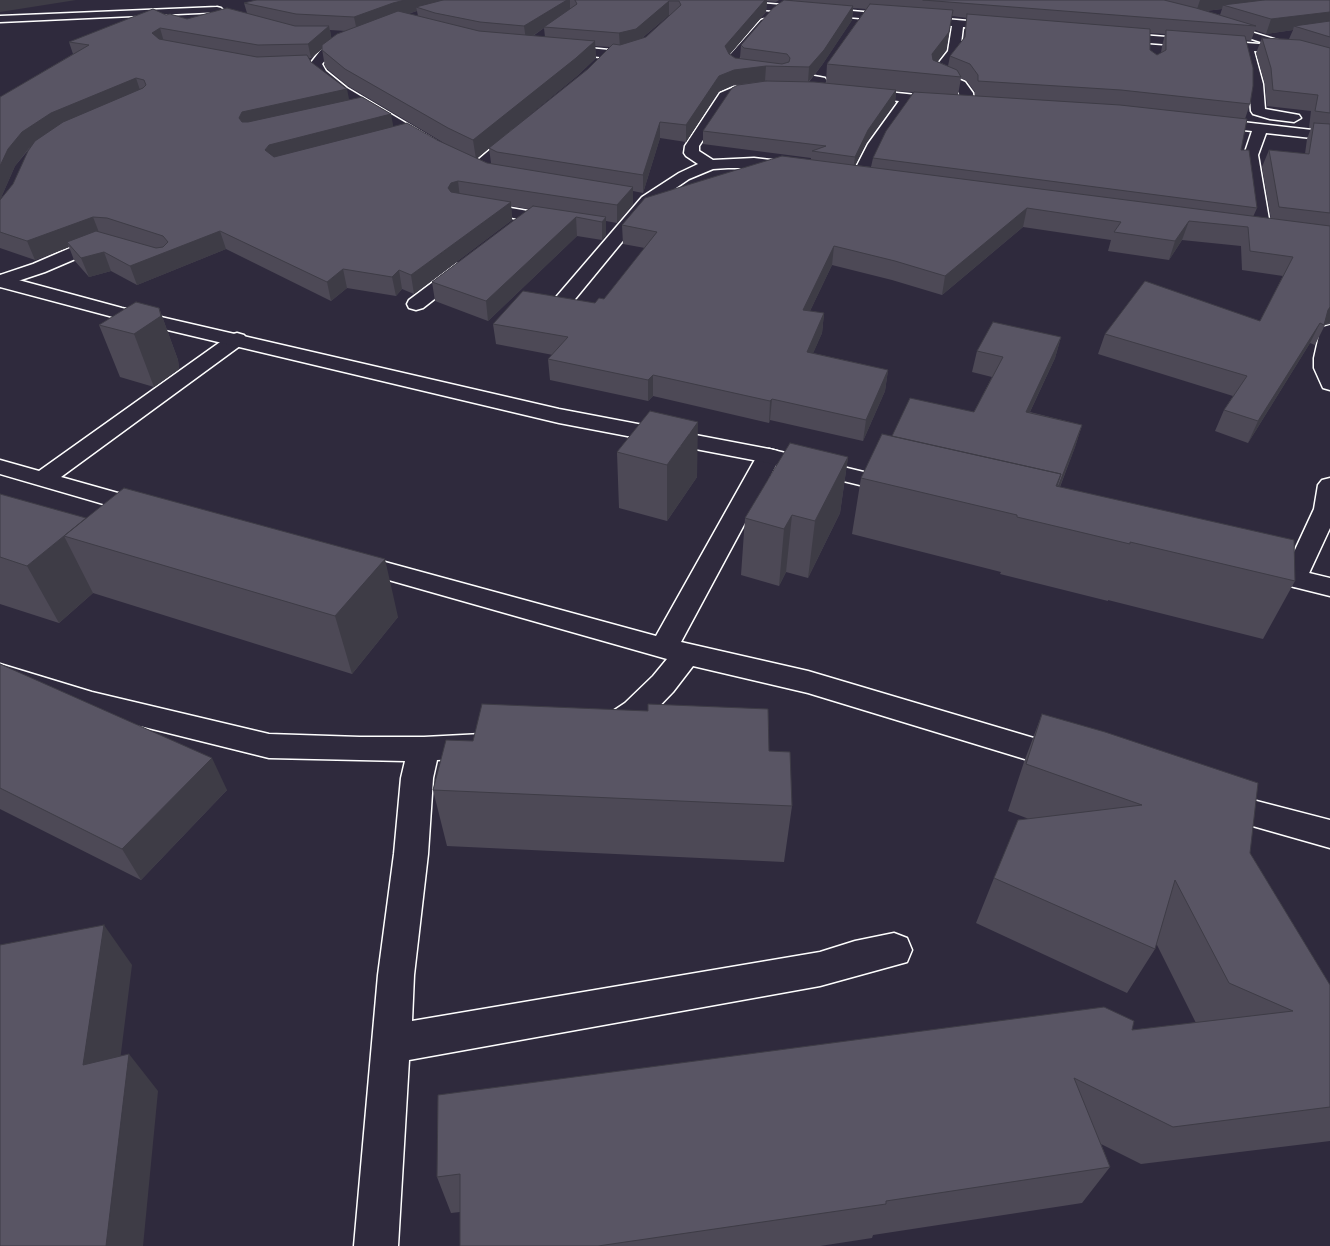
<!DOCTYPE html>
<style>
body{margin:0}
canvas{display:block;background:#2f2a3d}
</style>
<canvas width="1330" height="1246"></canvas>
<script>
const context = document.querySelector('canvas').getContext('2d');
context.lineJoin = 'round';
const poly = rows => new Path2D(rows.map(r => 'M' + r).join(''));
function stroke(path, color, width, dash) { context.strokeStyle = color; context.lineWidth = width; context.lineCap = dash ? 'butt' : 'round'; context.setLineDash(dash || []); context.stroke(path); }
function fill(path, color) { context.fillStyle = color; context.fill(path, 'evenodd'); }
const minor = poly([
 [681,0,724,0,1003,24,1009,27,1003,30,963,27,960,52,944,73,965,82,973,93,974,103,967,107,960,103,959,93,955,88,931,77,930,74,948,51,952,26,686,3,681,0],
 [217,7,221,8,223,10,221,12,0,22,0,16,217,7],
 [765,19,771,22,738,60,739,63,820,77,825,78,827,81,825,84,820,85,746,73,730,68,726,60,728,57,761,20,765,19],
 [1114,33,1299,47,1301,50,1299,53,1295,54,1254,51,1263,84,1265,109,1299,115,1301,118,1294,122,1270,119,1253,114,1251,111,1249,84,1241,50,1110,40,1108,37,1110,34,1114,33],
 [354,34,358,35,360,38,358,41,339,49,328,57,322,64,326,71,347,88,436,141,438,144,436,147,426,147,337,94,315,76,310,64,320,51,331,43,354,34],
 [558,45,609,50,639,46,645,50,643,53,628,57,609,58,554,52,552,49,554,46,558,45],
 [766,83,773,87,771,90,737,95,730,99,699,146,699,151,713,160,754,158,796,163,801,165,804,168,801,171,796,173,754,168,728,168,713,169,689,179,654,203,571,304,564,306,557,304,555,300,557,296,642,197,679,173,698,164,686,156,684,153,685,146,720,93,734,87,766,83],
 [859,89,945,98,952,102,945,106,911,103,882,144,867,177,865,180,859,182,853,180,851,177,868,144,899,101,854,96,852,93,859,89],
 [1207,118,1330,132,1330,140,1266,133,1258,155,1271,231,1268,235,1262,236,1256,235,1253,231,1244,155,1252,131,1202,125,1200,122,1202,119,1207,118],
 [518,129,523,130,525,133,523,136,482,171,472,171,469,168,472,165,513,130,518,129],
 [476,202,557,216,563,217,565,221,563,225,557,226,470,210,468,207,470,204,476,202],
 [106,237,112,238,115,242,112,246,101,248,45,272,0,287,0,275,33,264,91,239,106,237],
 [463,263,469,264,472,268,469,272,423,308,416,310,409,308,407,304,409,300,457,264,463,263],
 [1330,325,1330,390,1323,388,1314,368,1314,358,1320,331,1323,327,1330,325],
 [237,333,244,335,247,339,244,343,61,477,157,504,160,509,157,514,148,517,0,474,0,460,39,471,230,335,237,333],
 [769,449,777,451,781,456,681,642,808,671,1064,747,1075,750,1080,759,1075,768,1064,771,808,693,693,666,673,692,647,719,632,729,603,740,592,736,588,728,592,720,610,713,625,703,653,676,667,659,343,567,339,561,343,555,352,553,656,636,757,456,761,451,769,449],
 [1330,478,1330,528,1304,584,1295,587,1286,584,1282,578,1314,509,1318,485,1322,480,1330,478],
 [0,664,92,692,269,734,360,737,424,737,482,734,493,738,497,746,493,754,482,758,437,760,433,778,428,854,414,975,412,1021,820,952,855,941,894,933,907,938,912,950,907,962,820,986,409,1060,398,1246,354,1246,378,975,394,854,401,778,405,761,269,758,92,714,0,686,0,664],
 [1218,791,1330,820,1330,848,1207,813,1202,804,1207,795,1218,791]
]);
const tertiary = poly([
 [1218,22,1330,56,1330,64,1214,27,1212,25,1218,22]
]);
const secondary = poly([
 [0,275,122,308,559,409,769,449,905,482,909,487,905,492,897,494,769,463,559,423,113,317,0,287,0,275],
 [1259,561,1330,578,1330,596,1250,576,1246,570,1250,564,1259,561]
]);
stroke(minor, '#fff', 3);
stroke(tertiary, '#fff', 3);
stroke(secondary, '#fff', 3);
fill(minor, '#2f2a3d');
fill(tertiary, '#2f2a3d');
fill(secondary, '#2f2a3d');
fill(poly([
 [256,0,779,0,776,2,767,1,766,12,730,54,735,58,740,58,741,45,793,0,1330,0,1330,324,1325,325,1315,345,1310,343,1248,443,1215,431,1224,410,1233,396,1098,354,1105,334,1260,321,1283,276,1242,270,1241,246,1182,240,1169,260,1108,251,1111,240,1023,227,942,295,892,280,832,265,810,311,824,313,822,333,813,353,888,370,885,391,863,441,770,420,769,423,653,396,648,401,550,380,548,359,553,355,496,344,493,324,595,303,604,299,645,248,623,244,622,225,811,160,811,158,703,144,703,131,738,85,733,85,718,92,686,142,660,138,643,193,633,191,633,204,617,223,606,221,606,235,602,240,577,236,488,321,435,301,432,282,529,209,511,206,512,220,414,294,402,289,396,296,347,288,331,301,226,249,137,285,111,271,89,277,74,260,69,247,35,260,0,248,0,200,13,184,30,148,15,166,0,200,0,97,73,54,69,42,166,15,187,19,247,13,244,3],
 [853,8,866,9,827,64,826,83,809,82,822,65,852,20],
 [1222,9,1220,15,1206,11],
 [417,11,418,16,408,14],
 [669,15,671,15,646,37,641,39],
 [952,16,967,18,964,38,950,56,948,66,937,61,946,50],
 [544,28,545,37,533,36],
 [330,30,346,31,331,38],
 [1255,30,1266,34,1293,30,1289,39,1262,38,1256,53,1265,84,1267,106,1311,111,1309,128,1311,128,1307,139,1305,154,1269,150,1262,167,1271,219,1253,217,1257,208,1241,150,1245,119,1250,104,1246,40,1251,41],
 [1150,33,1165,34,1162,46,1161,53,1157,55,1150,50],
 [595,46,610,47,588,69,489,148,491,163,487,163,477,158,577,76,596,58],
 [322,49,325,67,348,86,444,143,437,140,393,126,349,100,311,62,308,58,311,58],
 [961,78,967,81,975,92,975,96,958,95],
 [896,91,913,92,873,158,871,167,855,165,866,143,895,103],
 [159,308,178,360,179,369,154,387,120,377,99,325],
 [1061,337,1055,358,1030,412,1082,425,1075,447,1060,487,1295,581,1263,639,1108,600,1108,601,1000,574,1001,572,852,534,861,478,892,436,974,412,992,377,972,372,977,351],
 [650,411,697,477,667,521,619,508,617,452],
 [848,457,840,513,808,578,786,572,779,586,741,575,745,518],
 [0,494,398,617,352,674,93,593,59,623,0,604],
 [0,664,227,790,141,880,0,809],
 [1042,714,1250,853,1330,985,1330,1141,1141,1164,1101,1144,1110,1167,1082,1203,873,1235,872,1238,820,1246,460,1246,460,1212,451,1213,437,1177,1132,1030,1196,1023,1156,943,1155,949,1127,993,976,923,994,878,1029,819,1008,811,1024,762],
 [769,751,792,806,784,862,447,846,433,790]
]), '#4d4956');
fill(poly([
 [0,0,76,0,0,12],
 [405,0,459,0,416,7,417,11,396,17,357,31,354,17,393,3],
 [567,0,570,0,570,12,544,27,544,28,526,40,524,26],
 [765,0,767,0,766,12,724,61,725,46],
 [1200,0,1289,0,1223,5,1222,9,1196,12],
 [669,1,669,15,636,43,620,48,619,33],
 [853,6,852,20,822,65,808,82,809,67],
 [1330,12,1330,26,1294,26,1293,30,1266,34,1271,19],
 [329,26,332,41,311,58,308,44],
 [160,28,164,42,156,47,152,33],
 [949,32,946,50,929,73,932,54],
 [595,41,596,58,577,76,476,159,473,140],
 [766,66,765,81,733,85,718,92,686,142,686,125,719,76,734,70],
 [136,78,141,93,57,129,29,148,15,166,0,200,0,166,8,149,22,132,51,113],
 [347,89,350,104,247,128,239,118,242,112],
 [896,90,895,103,866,143,853,170,855,157,868,130],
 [391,114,394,130,269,167,265,150,269,145],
 [660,122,660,138,643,193,643,175],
 [458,181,460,198,453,200,448,188,451,183],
 [633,187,633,204,617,223,617,205],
 [511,202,512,220,414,294,411,275],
 [1027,208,1023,227,942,295,945,276],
 [93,217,100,235,67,242,69,247,35,260,27,241],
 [576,217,577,236,488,321,486,301],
 [606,217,606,235,602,240,602,222],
 [1189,221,1182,240,1169,260,1175,241],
 [220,231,226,249,137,285,130,266],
 [834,246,832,265,801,330,803,310],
 [104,252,111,271,89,277,81,258],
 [343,269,347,288,331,301,327,282],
 [399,270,402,289,396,296,392,277],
 [1330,307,1330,322,1329,323,1322,325,1328,310],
 [159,308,178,360,179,369,154,387,134,334],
 [824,313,822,333,805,372,807,352],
 [1320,323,1310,343,1248,443,1258,421],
 [1061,337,1055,358,1020,433,1026,412],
 [888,370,885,391,863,441,866,420],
 [653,375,653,396,648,401,648,380],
 [772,399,770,420,769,423,770,401],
 [698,422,697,477,667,521,667,465],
 [1082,425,1075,447,1050,512,1057,489],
 [848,457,840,513,808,578,815,521],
 [792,515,786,572,779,586,784,529],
 [64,536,93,593,59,623,27,566],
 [385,559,398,617,352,674,335,616],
 [212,758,227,790,141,880,122,849],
 [104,925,132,965,115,1101,83,1065],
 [129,1054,158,1091,143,1246,106,1246]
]), '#3e3c46');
const building = poly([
 [256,0,405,0,393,3,354,17,296,14,244,3,256,0],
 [443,0,567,0,524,26,480,22,435,13,416,7,443,0],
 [575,0,765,0,725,46,729,54,735,58,782,64,789,62,790,58,787,54,744,48,741,45,773,8,784,0,853,6,824,50,809,67,766,66,734,70,719,76,686,125,660,122,643,175,497,152,489,148,588,69,613,44,620,45,646,37,681,5,679,1,669,1,636,29,619,33,544,27,577,4,575,0],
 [923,0,1164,0,1196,8,1256,26,923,0],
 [1264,0,1330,0,1330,12,1271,19,1223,5,1264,0],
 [870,4,953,10,949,32,932,54,933,60,957,70,961,77,827,64,870,4],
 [227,8,295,26,329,26,308,44,258,45,160,28,152,33,159,39,257,57,307,55,311,62,347,89,242,112,239,118,242,122,248,122,362,97,391,114,269,145,265,150,274,157,407,123,437,140,487,163,633,187,617,205,458,181,451,183,448,188,451,192,511,202,411,275,399,270,392,277,343,269,327,282,220,231,130,266,104,252,81,258,67,242,96,231,156,248,163,247,168,242,163,236,107,218,93,217,27,241,0,232,0,200,13,184,28,151,35,141,63,122,143,88,146,85,144,80,136,78,51,113,22,132,8,149,0,166,0,97,89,45,69,42,153,9,166,15,170,14,187,19,227,8],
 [398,11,479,31,595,41,576,58,473,140,448,128,345,69,322,50,322,45,337,34,398,11],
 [967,14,1150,29,1150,50,1157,55,1166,50,1166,30,1245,36,1253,68,1253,86,1250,104,1121,90,978,81,978,75,970,64,950,56,965,37,967,14],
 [1330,21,1330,37,1294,26,1330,21],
 [1262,38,1300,40,1330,48,1330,113,1315,111,1318,95,1273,90,1271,68,1262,38],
 [766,81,814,82,896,90,868,130,855,157,812,151,826,146,703,131,732,88,738,85,766,81],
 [914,92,1120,105,1247,119,1241,150,1249,150,1257,208,873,158,886,131,914,92],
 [1314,123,1330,124,1330,213,1279,207,1269,150,1309,154,1314,123],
 [782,156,1330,226,1330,307,1328,310,1324,325,1320,323,1258,421,1224,410,1247,376,1105,334,1145,281,1260,321,1293,257,1250,251,1248,227,1189,221,1175,241,1114,232,1121,222,1027,208,945,276,895,261,834,246,803,310,824,313,807,352,888,370,866,420,772,399,770,401,653,375,648,380,548,359,568,337,493,324,523,291,595,303,599,298,604,299,657,232,622,225,645,198,782,156],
 [533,206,606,217,602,222,576,217,486,301,432,282,533,206],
 [136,302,159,308,161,316,134,334,99,325,136,302],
 [993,322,1061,337,1026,412,1082,425,1058,487,1057,486,1061,474,892,436,910,398,974,412,1003,357,977,351,993,322],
 [650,411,698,422,667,465,617,452,650,411],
 [882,434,1061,474,1056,486,1294,540,1295,581,1130,542,1130,544,1017,517,1017,515,861,478,882,434],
 [790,443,848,457,815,521,792,515,784,529,745,518,790,443],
 [124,488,385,559,335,616,64,536,124,488],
 [0,494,86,518,27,566,0,557,0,494],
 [0,664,212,758,122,849,0,788,0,664],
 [482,704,648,711,648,704,768,709,769,751,790,752,792,806,433,790,446,740,473,741,482,704],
 [1042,714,1105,732,1258,783,1250,853,1330,985,1330,1107,1173,1127,1074,1078,1110,1167,886,1201,886,1204,598,1246,460,1246,460,1174,437,1177,438,1095,1104,1007,1134,1021,1132,1030,1293,1011,1229,983,1175,880,1155,949,994,878,1018,820,1142,805,1026,764,1042,714],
 [104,925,83,1065,129,1054,106,1246,0,1246,0,945,104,925]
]);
fill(building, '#595564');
stroke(building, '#3e3c46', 1);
</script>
